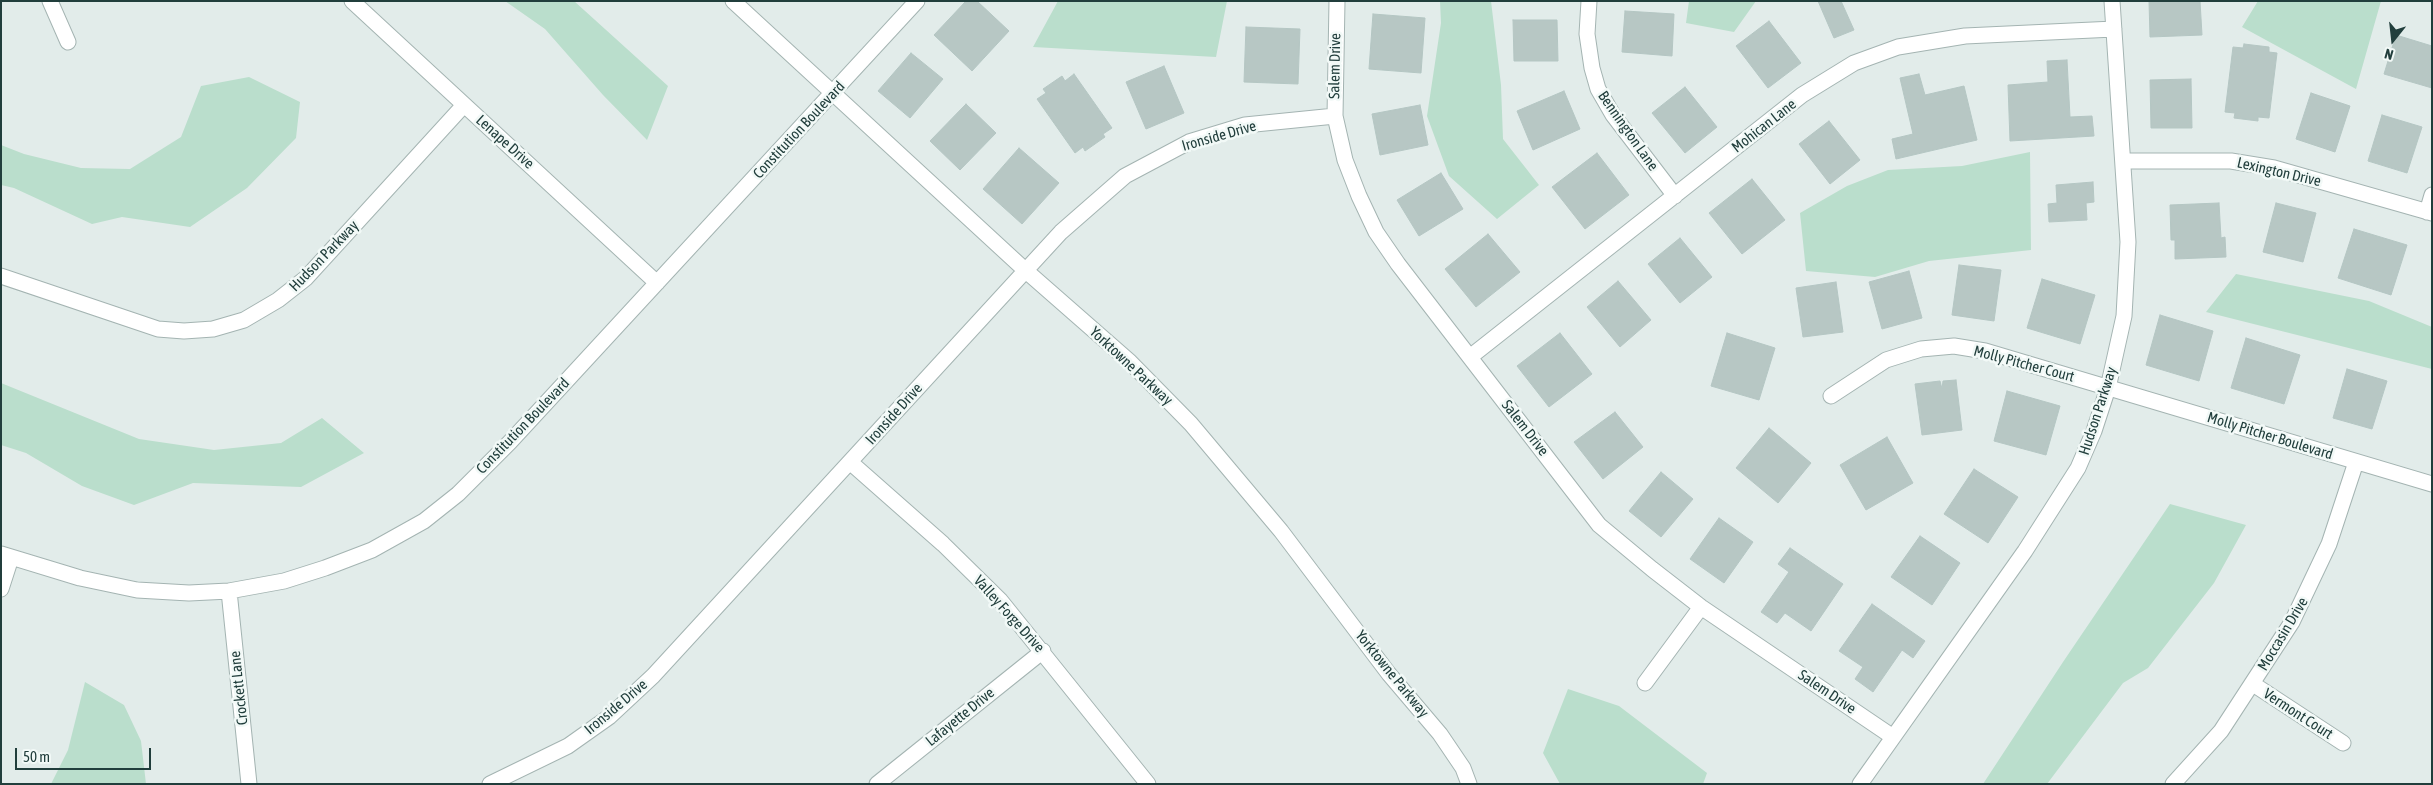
<!DOCTYPE html>
<style>
body{margin:0}
#map{position:relative;width:2433px;height:785px;overflow:hidden;background:#e2ecea;font-family:"Asap Condensed",sans-serif}
canvas{display:block}
.frame{position:absolute;inset:0;border:2px solid #213e3c;pointer-events:none}
.north{position:absolute;left:2368px;top:15px;width:50px;height:50px;-webkit-text-stroke:4px #f2f9f7;paint-order:stroke;rotate:196deg;font-size:14px;font-weight:700;line-height:20px;text-align:center;color:#213e3c}
.north::after{content:'';display:block;margin:auto;width:18px;height:22px;background:#213e3c;clip-path:polygon(50% 0,100% 100%,50% 72%,0 100%)}
.scale{position:absolute;left:15px;top:748px;width:136px;height:22px;box-sizing:border-box;border:2px solid #213e3c;border-top:0;padding-left:6px;font-size:15px;line-height:18px;white-space:nowrap;color:#213e3c;-webkit-text-stroke:4px #f2f9f7;paint-order:stroke}
</style>
<div id="map">
<canvas width="2433" height="785"></canvas>
<div class="frame"></div>
<div class="north">N</div>
<div class="scale">50 m</div>
</div>
<script>
const context = document.querySelector('canvas').getContext('2d');
context.lineJoin = 'round';
function fill(path, color) { context.fillStyle = color; context.fill(path, 'evenodd'); }
const poly = rows => new Path2D(rows.map(r => 'M' + r).join(''));
function stroke(path, color, width, dash) { context.strokeStyle = color; context.lineWidth = width; context.lineCap = dash ? 'butt' : 'round'; context.setLineDash(dash || []); context.stroke(path); }
function write(font, color, halo, rows, align = 'center') {
  context.font = font + ' "Asap Condensed",sans-serif'; context.lineWidth = 5; context.setLineDash([]); context.textBaseline = 'middle'; context.strokeStyle = halo; context.fillStyle = color; for (const [text, x, y, turn = 0] of rows) {
    context.save(); context.translate(x, y); context.rotate((+turn || 0) * Math.PI / 180); context.textAlign = isNaN(turn) ? turn : align; if (halo) context.strokeText(text, 0, 0); context.fillText(text, 0, 0); context.restore();
  }
}
fill(poly([
 [505,1,574,1,668,86,647,140,603,95,545,29],
 [1058,1,1227,1,1216,57,1033,47],
 [1440,1,1491,1,1501,85,1503,139,1539,185,1497,219,1449,176,1427,116,1441,23],
 [1689,1,1756,1,1734,32,1686,23],
 [2258,1,2381,1,2356,89,2242,27],
 [249,77,300,102,296,138,247,188,190,227,122,217,92,224,14,188,1,185,1,145,24,154,81,168,130,169,181,137,201,86],
 [2030,152,2031,250,1929,261,1875,277,1806,271,1800,213,1847,186,1888,170,1962,166],
 [2236,274,2369,301,2432,327,2432,369,2206,312],
 [1,383,139,439,214,450,281,443,322,418,364,453,301,487,193,483,134,505,82,486,26,453,1,445],
 [2170,504,2246,525,2214,583,2148,668,2123,683,2047,784,1983,784,2063,662],
 [85,682,124,705,141,741,146,784,51,784,68,750],
 [1568,689,1619,706,1707,773,1703,784,1560,784,1543,753]
]), '#badecc');
const building = poly([
 [966,1,977,1,1009,31,972,71,934,35,966,1],
 [1818,1,1841,1,1854,30,1834,38,1818,1],
 [2149,1,2200,1,2202,35,2150,37,2149,1],
 [1625,11,1674,14,1672,56,1622,52,1625,11],
 [1373,14,1425,18,1421,73,1369,69,1373,14],
 [1513,20,1557,20,1558,61,1514,61,1513,20],
 [1769,21,1801,63,1768,88,1736,46,1769,21],
 [1246,27,1300,29,1298,84,1244,82,1246,27],
 [2396,35,2432,46,2432,88,2384,74,2396,35],
 [2244,44,2269,47,2269,52,2277,53,2269,118,2258,117,2258,121,2234,118,2235,113,2225,112,2233,47,2243,48,2244,44],
 [911,53,943,79,910,118,878,91,911,53],
 [2067,60,2070,117,2092,116,2094,136,2010,141,2008,85,2048,82,2047,61,2067,60],
 [1164,66,1184,113,1146,129,1126,82,1164,66],
 [1074,74,1112,128,1103,134,1105,137,1085,151,1083,147,1075,153,1037,99,1046,93,1043,89,1062,76,1065,81,1074,74],
 [1919,74,1925,95,1964,86,1977,140,1896,159,1892,139,1913,134,1900,78,1919,74],
 [2191,79,2192,128,2151,128,2150,80,2191,79],
 [1685,87,1717,127,1685,153,1652,113,1685,87],
 [1564,91,1580,129,1533,150,1517,111,1564,91],
 [2311,93,2350,106,2335,152,2296,139,2311,93],
 [966,104,996,133,960,170,930,141,966,104],
 [1420,105,1428,145,1380,155,1372,114,1420,105],
 [2382,115,2422,127,2407,173,2368,161,2382,115],
 [1829,121,1860,160,1830,184,1799,144,1829,121],
 [1019,148,1059,183,1022,224,983,189,1019,148],
 [1597,153,1629,195,1585,229,1552,187,1597,153],
 [1441,173,1463,209,1419,236,1397,200,1441,173],
 [1752,179,1785,220,1742,254,1709,213,1752,179],
 [2093,182,2094,202,2086,203,2087,220,2049,222,2048,204,2057,203,2056,185,2093,182],
 [2219,203,2221,238,2225,237,2226,257,2175,259,2175,240,2171,240,2170,205,2219,203],
 [2276,203,2316,213,2303,262,2263,252,2276,203],
 [2354,229,2407,245,2391,295,2338,278,2354,229],
 [1488,234,1520,272,1476,307,1445,269,1488,234],
 [1680,238,1712,277,1680,303,1648,264,1680,238],
 [1959,265,2001,270,1994,321,1952,315,1959,265],
 [1909,271,1922,318,1882,329,1869,282,1909,271],
 [2042,279,2095,295,2080,344,2027,328,2042,279],
 [1618,281,1651,320,1620,347,1587,307,1618,281],
 [1836,282,1843,332,1803,337,1796,288,1836,282],
 [2160,315,2213,331,2199,381,2146,365,2160,315],
 [1560,333,1592,374,1549,407,1517,366,1560,333],
 [1727,333,1775,348,1759,400,1711,386,1727,333],
 [2246,338,2300,355,2284,404,2231,388,2246,338],
 [2347,369,2387,381,2372,429,2333,418,2347,369],
 [1956,380,1962,430,1922,435,1915,384,1940,381,1942,389,1943,381,1956,380],
 [2007,391,2060,406,2046,455,1994,441,2007,391],
 [1615,412,1643,447,1603,479,1574,442,1615,412],
 [1769,428,1811,463,1778,503,1736,468,1769,428],
 [1887,437,1913,483,1866,510,1840,465,1887,437],
 [1974,469,2018,497,1988,543,1944,514,1974,469],
 [1661,472,1693,499,1661,537,1629,511,1661,472],
 [1719,518,1753,542,1724,583,1690,559,1719,518],
 [1920,536,1960,563,1932,605,1891,577,1920,536],
 [1790,548,1843,584,1811,631,1785,613,1777,623,1761,612,1789,572,1778,564,1790,548],
 [1872,604,1925,641,1913,658,1902,650,1873,692,1855,679,1863,667,1839,651,1872,604]
]);
fill(building, '#b7c7c4');
stroke(building, '#b4c6c3', 1);
const minor = poly([
 [50,1,68,42],
 [352,1,657,283],
 [733,1,1025,270,1130,362,1191,424,1281,531,1389,674,1440,734,1463,768,1469,784],
 [1337,1,1335,116,1345,160,1359,196,1376,232,1398,264,1599,525,1652,569,1701,607,1893,737],
 [1589,1,1587,34,1592,68,1598,89,1613,115,1675,196],
 [2123,161,2231,161,2274,168,2432,213],
 [2427,212,2432,195],
 [1,276,158,329,184,331,213,329,244,320,278,300,306,278,464,105],
 [1470,357,1802,95,1854,63,1898,47,1965,36,2114,29],
 [1831,396,1886,360,1921,349,1954,346,1985,351,2432,484],
 [850,462,943,544,1000,600,1148,784],
 [1,554,80,578,137,590,189,593,229,591,284,581,325,568,372,550,424,521,458,494,510,442,917,1],
 [1,589,11,558],
 [229,591,249,784],
 [1645,683,1701,607],
 [2253,684,2343,743],
 [490,784,568,746,609,717,653,676,1061,232,1125,176,1189,142,1245,125,1335,116],
 [877,784,1043,651],
 [1860,784,2025,551,2078,468,2094,431,2108,388,2124,316,2128,242,2112,1],
 [2173,784,2221,731,2292,622,2329,544,2356,462]
]);
stroke(minor, '#a4b4b2', 17);
stroke(minor, '#fff', 15);
write('15px', '#213e3c', '#f2f9f7', [
 ["Salem Drive",1335,66,-89],
 ["Mohican Lane",1764,126,-38],
 ["Constitution Boulevard",799,130,-47],
 ["Bennington Lane",1628,131,55],
 ["Ironside Drive",1219,136,-16],
 ["Lenape Drive",505,142,42],
 ["Lexington Drive",2279,172,13],
 ["Hudson Parkway",324,256,-46],
 ["Molly Pitcher Court",2024,364,15],
 ["Yorktowne Parkway",1131,366,43],
 ["Hudson Parkway",2098,411,-72],
 ["Ironside Drive",894,414,-48],
 ["Constitution Boulevard",523,426,-46],
 ["Salem Drive",1525,428,52],
 ["Molly Pitcher Boulevard",2270,436,17],
 ["Valley Forge Drive",1009,614,48],
 ["Moccasin Drive",2283,634,-59],
 ["Yorktowne Parkway",1392,674,51],
 ["Crockett Lane",239,688,-96],
 ["Salem Drive",1827,692,34],
 ["Ironside Drive",616,707,-40],
 ["Vermont Court",2298,714,33],
 ["Lafayette Drive",960,717,-39]
]);
</script>
